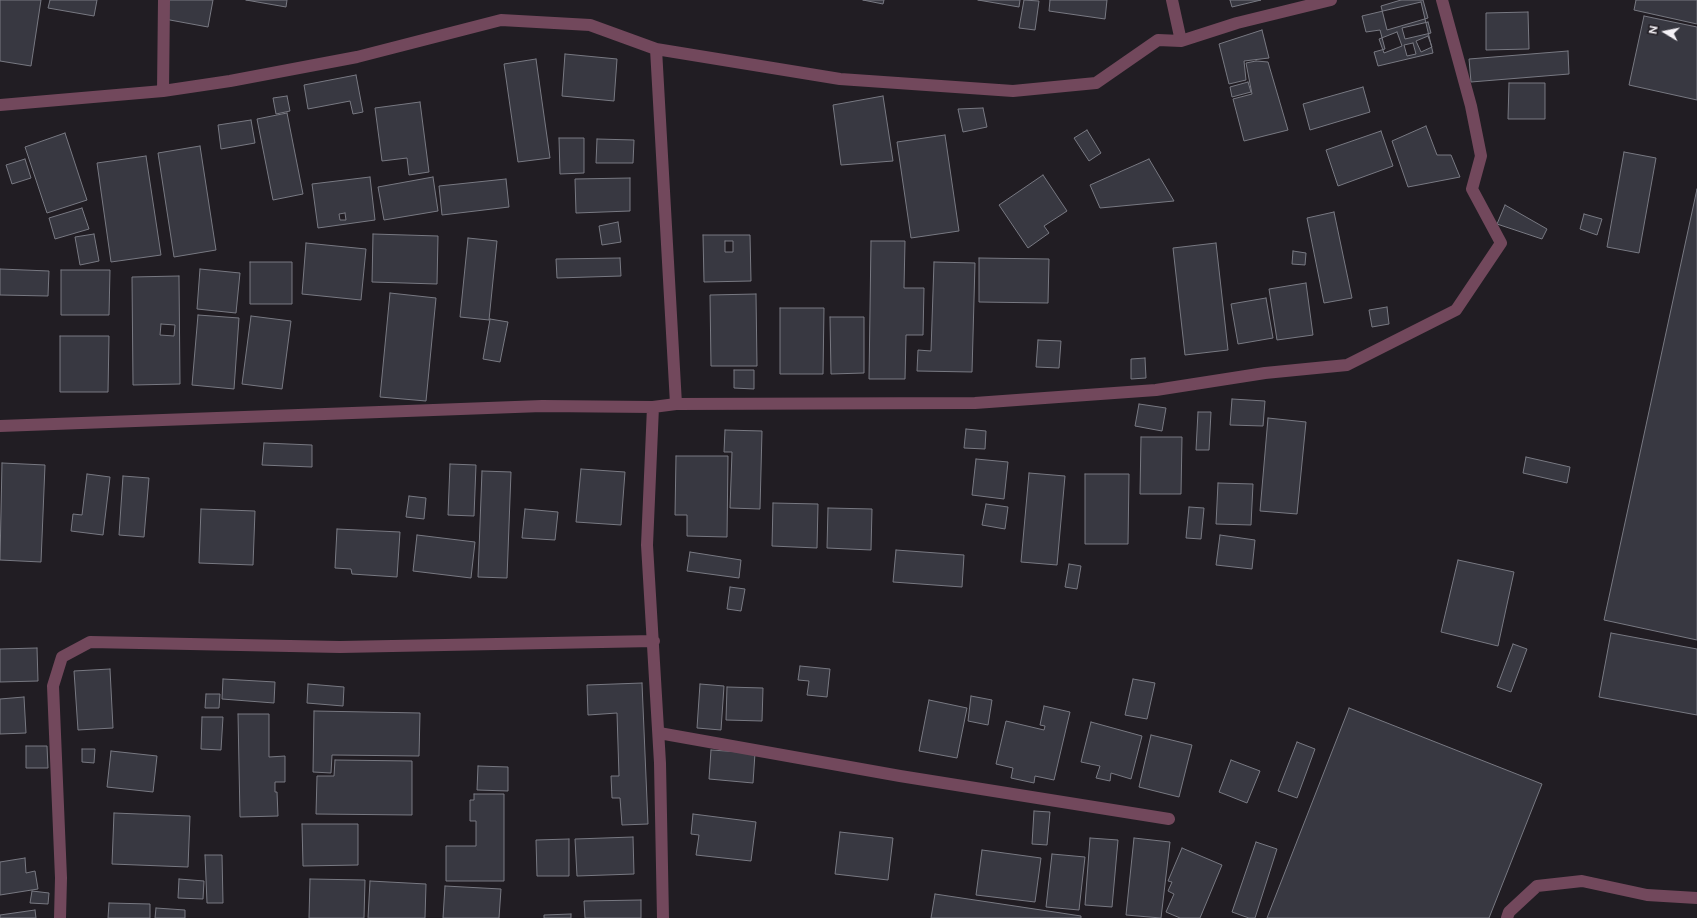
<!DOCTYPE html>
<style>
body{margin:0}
#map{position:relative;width:1697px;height:918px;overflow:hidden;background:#211d23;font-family:"Public Sans",sans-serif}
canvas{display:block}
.north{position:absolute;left:1645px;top:12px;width:40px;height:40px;-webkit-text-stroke:3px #211d23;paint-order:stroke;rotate:280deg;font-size:11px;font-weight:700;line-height:16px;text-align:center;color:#f5f2f7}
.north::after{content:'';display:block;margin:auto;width:14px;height:18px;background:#f5f2f7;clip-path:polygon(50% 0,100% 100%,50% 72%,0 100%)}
</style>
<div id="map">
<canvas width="1697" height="918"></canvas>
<div class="north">N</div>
</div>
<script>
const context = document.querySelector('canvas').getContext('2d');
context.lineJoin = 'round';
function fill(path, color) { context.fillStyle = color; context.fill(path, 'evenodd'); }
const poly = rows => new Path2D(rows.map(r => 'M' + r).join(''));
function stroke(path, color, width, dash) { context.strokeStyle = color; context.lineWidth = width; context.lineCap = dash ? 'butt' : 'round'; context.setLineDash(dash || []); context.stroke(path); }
const building = poly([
 [0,0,41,0,31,66,0,61,0,0],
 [50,0,97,0,94,16,48,8,50,0],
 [162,0,213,0,208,27,159,18,162,0],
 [246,0,287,0,286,7,246,0],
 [863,0,884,0,883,4,863,0],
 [978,0,1020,0,1019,7,978,0],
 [1024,0,1039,1,1035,30,1019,28,1024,0],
 [1050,0,1107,0,1105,19,1049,11,1050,0],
 [1230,0,1261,0,1232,7,1230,0],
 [1401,0,1423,0,1428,18,1387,30,1381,6,1401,0],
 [1636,0,1697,0,1697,24,1634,10,1636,0],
 [1421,2,1433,53,1378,66,1374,52,1385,49,1380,30,1366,32,1362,16,1421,2],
 [1528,12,1529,49,1486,50,1486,13,1528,12],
 [1644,16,1697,27,1697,100,1629,85,1644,16],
 [1428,22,1431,33,1405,39,1402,28,1428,22],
 [1262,30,1269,58,1244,61,1246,80,1229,84,1219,44,1262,30],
 [1397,32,1402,46,1384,53,1379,39,1397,32],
 [1428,36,1432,47,1421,52,1416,41,1428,36],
 [1413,43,1416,54,1407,56,1404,45,1413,43],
 [1568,51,1569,74,1471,82,1469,59,1568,51],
 [565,54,617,59,614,101,562,96,565,54],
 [536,59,550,158,518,162,504,64,536,59],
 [1256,61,1268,62,1288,130,1244,141,1233,99,1252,94,1246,63,1256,61],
 [356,75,363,112,353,114,350,101,308,109,304,85,356,75],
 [1248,82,1251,92,1232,97,1230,87,1248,82],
 [1509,83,1545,83,1545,119,1508,119,1509,83],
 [1363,87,1370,112,1310,130,1303,104,1363,87],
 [287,96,290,111,276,114,273,98,287,96],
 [883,96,893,161,841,165,833,105,883,96],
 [420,102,429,172,409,175,407,158,382,161,375,108,420,102],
 [983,108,987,127,963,132,958,109,983,108],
 [287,113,303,194,273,200,257,119,287,113],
 [251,120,255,143,221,149,218,125,251,120],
 [1426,126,1437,155,1451,155,1460,177,1408,187,1392,141,1426,126],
 [1087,130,1101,153,1089,161,1074,138,1087,130],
 [1381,131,1393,166,1338,186,1326,150,1381,131],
 [65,133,87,200,47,213,25,147,65,133],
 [945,135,959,231,911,238,897,142,945,135],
 [559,138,584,138,584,173,560,174,559,138],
 [597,139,634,140,633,163,596,163,597,139],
 [200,146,216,250,174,257,158,153,200,146],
 [1624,152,1656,158,1639,253,1607,247,1624,152],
 [146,156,161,255,111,262,97,163,146,156],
 [25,159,31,178,12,184,6,165,25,159],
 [1149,159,1174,201,1100,208,1090,185,1149,159],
 [1043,175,1067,211,1044,226,1049,233,1028,248,999,205,1043,175],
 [370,177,375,220,318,228,312,184,370,177],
 [345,213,346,220,340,220,339,214,345,213],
 [433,177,438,211,384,220,378,187,433,177],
 [630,178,630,211,576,213,575,179,630,178],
 [506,179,509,207,442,215,439,186,506,179],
 [1697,189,1697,640,1604,620,1697,189],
 [1505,205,1547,229,1542,239,1497,224,1505,205],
 [82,208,89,229,55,239,49,218,82,208],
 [1334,212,1352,298,1324,303,1307,218,1334,212],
 [1584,214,1602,219,1597,235,1580,229,1584,214],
 [618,222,621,242,602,245,599,226,618,222],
 [94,234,99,261,80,265,75,237,94,234],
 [373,234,438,236,437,284,372,282,373,234],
 [703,235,750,235,751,281,704,282,703,235],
 [725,241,733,241,733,252,725,252,725,241],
 [468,238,497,241,489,320,460,317,468,238],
 [871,241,905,241,904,288,924,288,923,335,906,335,905,379,869,379,871,241],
 [306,243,366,249,361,300,302,294,306,243],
 [1216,243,1228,350,1185,355,1173,248,1216,243],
 [1293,251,1306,253,1305,265,1292,264,1293,251],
 [620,258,621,276,557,278,556,259,620,258],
 [979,258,1049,259,1048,303,979,302,979,258],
 [250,262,292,262,292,304,250,304,250,262],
 [934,262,975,263,972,372,917,371,918,350,931,351,934,262],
 [0,269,49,271,48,296,0,295,0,269],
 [200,269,240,273,236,313,197,309,200,269],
 [61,270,110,270,109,315,61,315,61,270],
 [179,276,180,384,133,385,132,277,179,276],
 [161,324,175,325,174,336,160,335,161,324],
 [1306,283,1313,335,1277,340,1269,289,1306,283],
 [390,293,436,298,426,401,380,397,390,293],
 [756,294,757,366,711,366,710,295,756,294],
 [1266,298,1273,338,1238,344,1231,304,1266,298],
 [1387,307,1389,324,1372,327,1369,310,1387,307],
 [780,308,824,308,823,374,780,374,780,308],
 [198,315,239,318,234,389,192,385,198,315],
 [251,316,291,321,282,389,242,384,251,316],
 [830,317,864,317,864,373,831,374,830,317],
 [490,319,508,322,500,362,483,359,490,319],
 [60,336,109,336,108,392,60,392,60,336],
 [1038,340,1061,341,1059,368,1036,367,1038,340],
 [1145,358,1146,378,1131,379,1131,359,1145,358],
 [734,370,754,370,754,389,734,388,734,370],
 [1232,399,1265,401,1263,426,1230,425,1232,399],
 [1139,404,1166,408,1162,431,1135,426,1139,404],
 [1198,412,1211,412,1209,450,1196,450,1198,412],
 [1268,418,1306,422,1297,514,1260,511,1268,418],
 [966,429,986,431,985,449,964,448,966,429],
 [725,430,762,431,760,509,730,508,732,452,724,452,725,430],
 [1141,437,1182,437,1181,494,1140,494,1141,437],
 [264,443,312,445,312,467,262,465,264,443],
 [676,456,728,456,727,537,687,536,687,515,675,515,676,456],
 [1526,457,1570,467,1567,483,1523,473,1526,457],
 [976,459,1008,462,1004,499,972,495,976,459],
 [2,463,45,465,41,562,0,560,2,463],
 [450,464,476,465,474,516,448,515,450,464],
 [581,469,625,472,621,525,576,522,581,469],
 [482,471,511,472,507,578,478,577,482,471],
 [1029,473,1065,476,1057,565,1021,562,1029,473],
 [87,474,110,477,103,535,71,531,73,514,82,515,87,474],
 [1085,474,1129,474,1128,544,1085,544,1085,474],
 [123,476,149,478,144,537,119,535,123,476],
 [1218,483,1253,484,1251,525,1216,524,1218,483],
 [409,496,426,498,424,519,406,517,409,496],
 [773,503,818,504,817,548,772,546,773,503],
 [986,504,1008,507,1005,529,982,525,986,504],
 [1189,507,1204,508,1201,539,1186,538,1189,507],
 [828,508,872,509,871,550,827,548,828,508],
 [201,509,255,511,253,565,199,563,201,509],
 [525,509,558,512,555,540,522,538,525,509],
 [337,529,400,532,397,577,352,574,351,569,335,568,337,529],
 [417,535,475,542,471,578,413,571,417,535],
 [1220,535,1255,540,1252,569,1216,565,1220,535],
 [896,550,964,555,962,587,893,582,896,550],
 [690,552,741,560,739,578,687,571,690,552],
 [1458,560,1514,572,1498,646,1441,632,1458,560],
 [1069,564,1081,566,1077,589,1065,587,1069,564],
 [730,587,745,589,741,611,727,609,730,587],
 [1611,633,1697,649,1697,715,1599,697,1611,633],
 [1513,644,1527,649,1511,692,1497,687,1513,644],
 [37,648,38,681,0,682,0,649,37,648],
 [800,666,830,669,827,697,807,695,809,681,798,680,800,666],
 [110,669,113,728,78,730,74,671,110,669],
 [223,679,275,682,274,703,222,699,223,679],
 [1133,679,1155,683,1147,719,1125,715,1133,679],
 [642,683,648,824,622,825,620,798,612,798,611,776,619,776,617,713,588,715,587,685,642,683],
 [308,684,344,687,343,706,307,703,308,684],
 [700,684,724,686,721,730,697,728,700,684],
 [727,687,763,688,762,721,726,720,727,687],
 [206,694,220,694,219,708,205,708,206,694],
 [971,696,992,700,988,725,968,721,971,696],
 [24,697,26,733,0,734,0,699,24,697],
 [929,700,967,708,957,758,919,751,929,700],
 [1044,706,1070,712,1054,780,1035,776,1034,783,1011,778,1013,768,996,764,1006,721,1044,730,1045,726,1040,725,1044,706],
 [1349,708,1542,784,1489,918,1267,918,1349,708],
 [314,711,420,713,419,756,332,755,331,773,313,772,314,711],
 [238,714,269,714,269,757,285,756,285,782,275,782,275,792,277,792,278,816,240,817,238,714],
 [202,717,223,717,221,750,201,749,202,717],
 [1091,722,1142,736,1131,779,1111,773,1110,781,1096,778,1100,766,1081,762,1091,722],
 [1151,735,1192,745,1179,797,1139,787,1151,735],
 [1297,742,1315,749,1297,798,1278,791,1297,742],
 [26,746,47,746,48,768,26,768,26,746],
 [82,749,95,749,94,763,82,762,82,749],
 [711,750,755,753,753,783,709,779,711,750],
 [111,751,157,756,153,792,107,787,111,751],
 [335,760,412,761,412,815,316,814,317,776,334,776,335,760],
 [1231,760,1260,771,1247,803,1219,792,1231,760],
 [478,766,508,767,508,791,477,790,478,766],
 [474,794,504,794,504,881,446,881,446,846,476,846,476,821,470,821,470,800,474,800,474,794],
 [1034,811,1050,812,1047,845,1032,844,1034,811],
 [114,813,190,816,188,867,112,864,114,813],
 [693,814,756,822,751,861,696,855,699,835,691,834,693,814],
 [302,824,358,824,358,865,303,866,302,824],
 [840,832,893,838,888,880,835,874,840,832],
 [633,837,634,874,577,876,575,839,633,837],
 [1090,838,1118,840,1112,907,1085,905,1090,838],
 [1134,838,1170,842,1161,918,1126,915,1134,838],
 [569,839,569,876,537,876,536,840,569,839],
 [1256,842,1277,849,1255,918,1249,918,1232,912,1256,842],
 [1182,848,1222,865,1200,918,1180,918,1166,912,1174,894,1168,891,1172,882,1168,881,1182,848],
 [982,850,1041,858,1035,902,976,895,982,850],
 [1052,854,1085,857,1079,910,1046,907,1052,854],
 [205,855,222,855,223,903,207,903,205,855],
 [25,858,26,873,35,871,38,889,0,895,0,862,25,858],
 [179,879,204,881,203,899,178,898,179,879],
 [310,879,365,880,364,918,309,918,310,879],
 [370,881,426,884,425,918,368,918,370,881],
 [445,886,501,889,499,918,443,918,445,886],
 [32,891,49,893,48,904,30,903,32,891],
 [935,894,1081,916,1081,918,931,918,935,894],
 [641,900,641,918,585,918,584,901,641,900],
 [109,903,150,904,150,918,108,918,109,903],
 [156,908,185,910,185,918,155,918,156,908],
 [35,910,36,918,0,918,0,915,35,910],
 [571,914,571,918,544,918,544,915,571,914]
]);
fill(building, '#383841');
stroke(building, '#787982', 1);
stroke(poly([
 [1172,0,1181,41],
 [656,49,676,404],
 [163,91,164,0],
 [0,105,163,91,230,81,357,57,501,20,590,25,656,49,840,79,1013,91,1096,83,1158,40,1181,41,1237,23,1331,0],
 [653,407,647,545,660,763,663,918],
 [0,426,542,406,653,407,676,404,975,403,1156,390,1265,373,1347,365,1456,310,1501,243,1472,189,1481,156,1471,106,1442,0],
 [659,733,900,776,1169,819],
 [60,918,61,878,53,686,62,657,90,642,340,647,654,641],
 [1507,918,1509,912,1537,886,1582,881,1647,895,1697,898]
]), '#72485c', 12);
</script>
